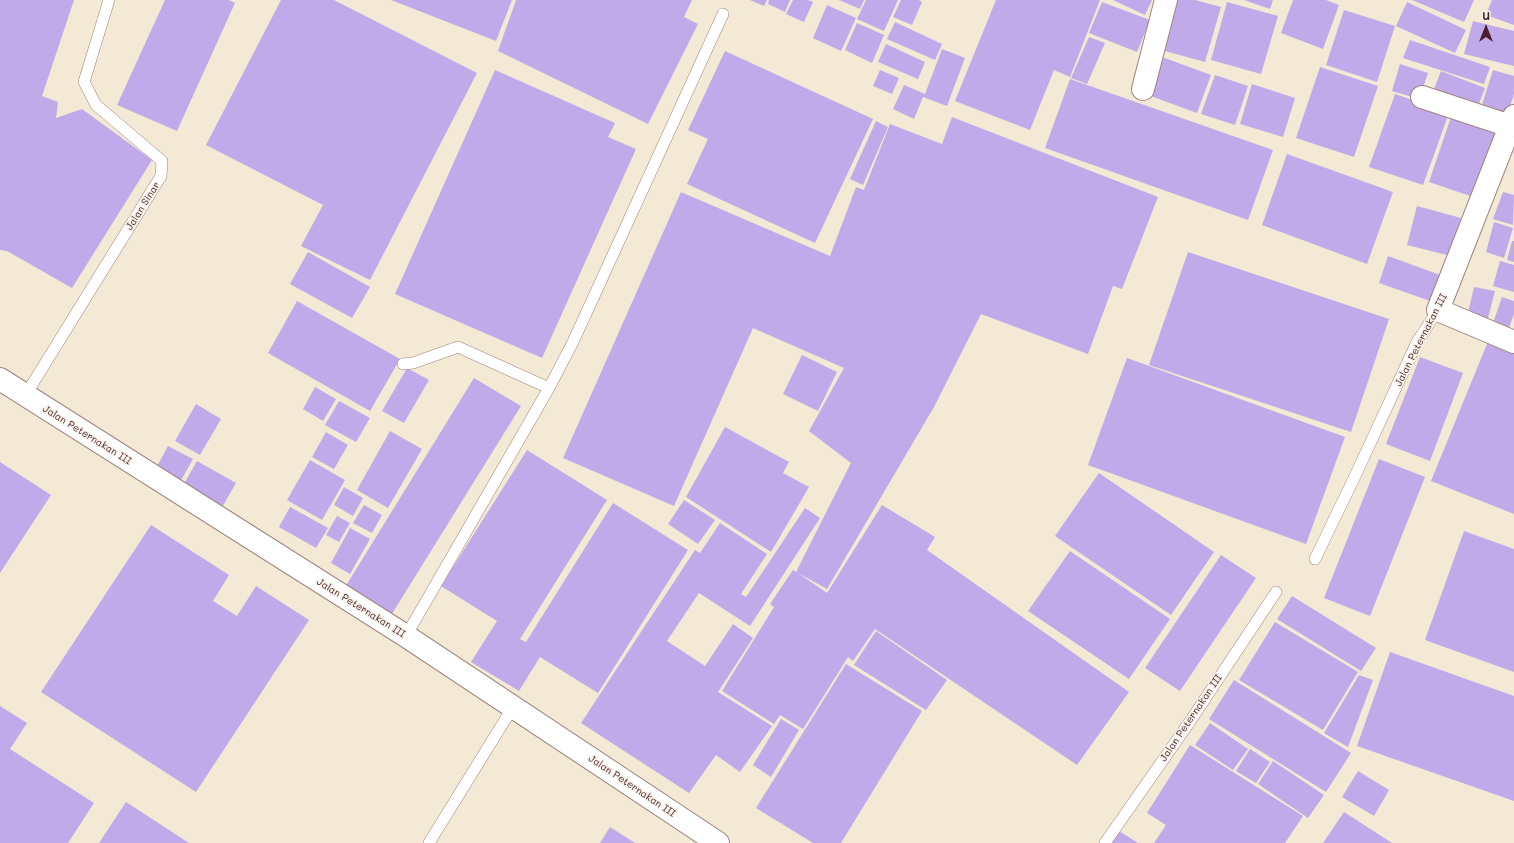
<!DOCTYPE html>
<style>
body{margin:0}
#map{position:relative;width:1514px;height:843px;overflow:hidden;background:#f3e9d4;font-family:Mali,sans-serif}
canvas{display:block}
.north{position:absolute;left:1466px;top:8px;width:40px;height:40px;-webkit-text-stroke:3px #f7f3e8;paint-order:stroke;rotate:0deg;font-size:11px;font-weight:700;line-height:16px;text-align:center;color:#4a1f2b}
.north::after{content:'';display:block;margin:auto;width:14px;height:18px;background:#4a1f2b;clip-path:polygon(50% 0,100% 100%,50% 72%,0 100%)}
</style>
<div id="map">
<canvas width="1514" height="843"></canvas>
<div class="north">U</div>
</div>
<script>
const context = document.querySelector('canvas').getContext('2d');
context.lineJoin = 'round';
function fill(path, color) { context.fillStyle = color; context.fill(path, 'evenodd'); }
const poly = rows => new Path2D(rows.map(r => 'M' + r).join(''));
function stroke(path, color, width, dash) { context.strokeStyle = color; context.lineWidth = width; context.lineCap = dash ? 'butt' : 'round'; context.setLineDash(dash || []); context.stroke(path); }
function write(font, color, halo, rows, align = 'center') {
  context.font = font + ' Mali,sans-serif'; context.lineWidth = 3; context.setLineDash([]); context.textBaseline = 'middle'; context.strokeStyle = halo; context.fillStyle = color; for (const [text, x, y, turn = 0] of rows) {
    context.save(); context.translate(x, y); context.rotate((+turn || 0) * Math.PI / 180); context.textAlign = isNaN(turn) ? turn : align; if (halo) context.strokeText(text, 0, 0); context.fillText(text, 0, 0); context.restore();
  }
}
fill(poly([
 [0,0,74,0,42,96,58,102,56,118,82,109,152,160,72,288,7,251,0,250],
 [165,0,229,0,235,3,177,131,117,105],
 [281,0,334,0,477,73,370,280,301,246,323,205,206,145],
 [391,0,512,0,496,41],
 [516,0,692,0,684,17,698,24,648,124,498,51],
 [750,0,767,0,764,6],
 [769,0,790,0,785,12,768,4],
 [793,0,808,0,813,2,804,22,786,14],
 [839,0,864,0,860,9],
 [866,0,898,0,884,31,857,19],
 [901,0,919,0,922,2,912,25,893,17],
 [996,0,1100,0,1070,77,1054,70,1030,130,955,101],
 [1113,0,1152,0,1145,15],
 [1167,0,1195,0,1221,7,1205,62,1154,48],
 [1244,0,1273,0,1270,9],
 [1293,0,1326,0,1339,5,1323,49,1281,33],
 [1412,0,1474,0,1464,22],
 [1492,0,1514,0,1514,25,1486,15],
 [1102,2,1150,20,1137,52,1089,33],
 [1227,2,1278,16,1261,74,1211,60],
 [1407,2,1466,30,1455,53,1396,26],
 [827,5,856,18,841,51,813,38],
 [1344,10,1395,26,1377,82,1326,65],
 [1473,21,1514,31,1514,66,1464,54],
 [895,22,942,44,935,60,887,39],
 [857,23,884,35,872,63,845,50],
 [1089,37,1105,43,1087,84,1071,78],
 [1410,40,1490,67,1484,84,1403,58],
 [886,44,925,62,918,79,878,62],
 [942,49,965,58,947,106,923,97,914,119,893,109,904,85,925,94],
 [725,51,873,119,815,243,687,184,708,139,688,130],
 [1162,57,1211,75,1197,113,1148,95],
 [1400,64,1428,73,1419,99,1392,91],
 [1320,67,1378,86,1354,157,1296,138],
 [495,70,615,123,608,137,636,149,542,358,395,294],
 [880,70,899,78,892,94,873,86],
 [1493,70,1514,76,1514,94,1506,119,1480,111],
 [1441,71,1485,88,1475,114,1431,97],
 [1215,75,1248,86,1235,125,1201,114],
 [1070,79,1273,150,1248,220,1045,148],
 [1252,84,1295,98,1283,137,1240,124],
 [1395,94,1449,113,1423,185,1369,167],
 [1454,108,1504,126,1479,199,1429,182],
 [952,117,1158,197,1122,289,1113,286,1088,354,981,314,934,407,827,589,798,573,827,593,882,505,935,537,927,550,1129,692,1077,765,875,629,853,661,848,657,803,729,780,715,774,724,722,691,774,607,770,604,793,570,796,572,851,463,809,431,844,368,753,328,674,506,563,458,681,192,830,256,856,187,864,190,890,124,942,144],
 [876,121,888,127,863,185,850,179],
 [1287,154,1393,192,1367,264,1262,225],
 [1503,192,1514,195,1513,225,1493,219],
 [1417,206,1461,218,1451,256,1407,245],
 [1494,222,1513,228,1504,258,1486,252],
 [1512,241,1514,241,1514,262,1507,260],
 [308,252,370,287,352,318,290,284],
 [1188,252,1389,319,1351,432,1149,365],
 [1388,256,1443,276,1433,302,1379,283],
 [1500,261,1514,265,1514,292,1493,286],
 [1474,287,1495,291,1488,318,1468,313],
 [1502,297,1514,301,1514,314,1509,328,1493,323],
 [297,301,400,359,370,411,268,353],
 [1489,339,1514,349,1514,514,1431,481],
 [802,355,837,372,818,411,783,394],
 [1420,357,1463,373,1430,461,1386,444],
 [1127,358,1345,437,1306,544,1088,465],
 [407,368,429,380,404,423,382,411],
 [474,378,521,406,390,617,344,589],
 [315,387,336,399,323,421,303,409],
 [339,401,370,418,356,442,325,425],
 [196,404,221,419,200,455,175,441],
 [725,427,789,462,783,473,809,487,771,552,686,497],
 [390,431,422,449,388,508,357,490],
 [326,432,348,445,334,469,312,457],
 [168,446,193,459,179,484,155,470],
 [527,450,607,500,520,639,526,642,613,503,688,550,598,693,540,657,519,691,471,662,497,621,441,586],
 [1379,459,1425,477,1370,616,1324,598],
 [310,460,345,480,322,520,287,500],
 [197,461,236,483,220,511,181,489],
 [0,462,51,495,0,573],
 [1099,473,1214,552,1171,615,1055,536],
 [344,487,363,498,353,516,334,505],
 [684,500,715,520,698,544,668,524],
 [364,505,382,515,372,533,353,523],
 [290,507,328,528,316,548,279,527],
 [805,508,820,518,750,626,699,593,667,641,705,666,733,624,753,638,718,692,772,726,740,772,716,755,689,793,581,723,695,550,700,553,720,523,767,554,741,594,746,597],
 [337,516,350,523,339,542,326,535],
 [151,525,229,575,213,601,237,616,256,586,309,620,196,792,41,692],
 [350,528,370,539,350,574,331,563],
 [1464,531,1514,549,1514,672,1425,640],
 [1070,551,1170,619,1129,679,1028,611],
 [1221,555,1256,578,1180,691,1145,668],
 [1292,596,1376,648,1361,671,1277,619],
 [1275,622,1358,672,1323,730,1239,680],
 [876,631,947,680,926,710,854,665],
 [1390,652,1514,696,1514,801,1357,746],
 [846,664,922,711,841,843,813,843,756,808],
 [1359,675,1373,680,1348,747,1324,733],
 [1234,680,1351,753,1326,792,1209,719],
 [0,706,27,723,10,749,94,803,68,843,0,843],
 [781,719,799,730,771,777,753,765],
 [1210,723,1248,749,1233,770,1195,745],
 [1190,745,1303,816,1285,843,1154,843,1166,825,1147,813],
 [1250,749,1270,762,1256,783,1236,771],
 [1273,761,1324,795,1308,818,1258,784],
 [1358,771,1389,790,1374,816,1342,797],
 [126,802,189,843,99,843],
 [1344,812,1392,843,1323,843],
 [610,827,635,843,600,843],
 [1119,831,1138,843,1112,843]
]), '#c1aae9');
const service = poly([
 [403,364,413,363,458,347,549,388],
 [25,396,161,176,162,161,96,105,84,82,109,0],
 [1315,559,1356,474,1417,342,1438,310],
 [406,636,549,388,573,342,723,14],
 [429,843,513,707],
 [1105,843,1191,720,1276,592]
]);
const minor = poly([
 [1143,89,1166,0],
 [1422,97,1510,126],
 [1514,116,1438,310,1514,342],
 [0,379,406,636,718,843]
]);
stroke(service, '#9e8480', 12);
stroke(minor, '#9e8480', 24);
stroke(service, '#fff', 11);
stroke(minor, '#fff', 22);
write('10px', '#4a1f2b', '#f7f3e8', [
 ["Jalan Sinar",143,206,-58],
 ["Jalan Peternakan III",1421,340,-63],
 ["Jalan Peternakan III",87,435,32],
 ["Jalan Peternakan III",361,608,32],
 ["Jalan Peternakan III",1191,718,-56],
 ["Jalan Peternakan III",632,786,34]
]);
</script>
